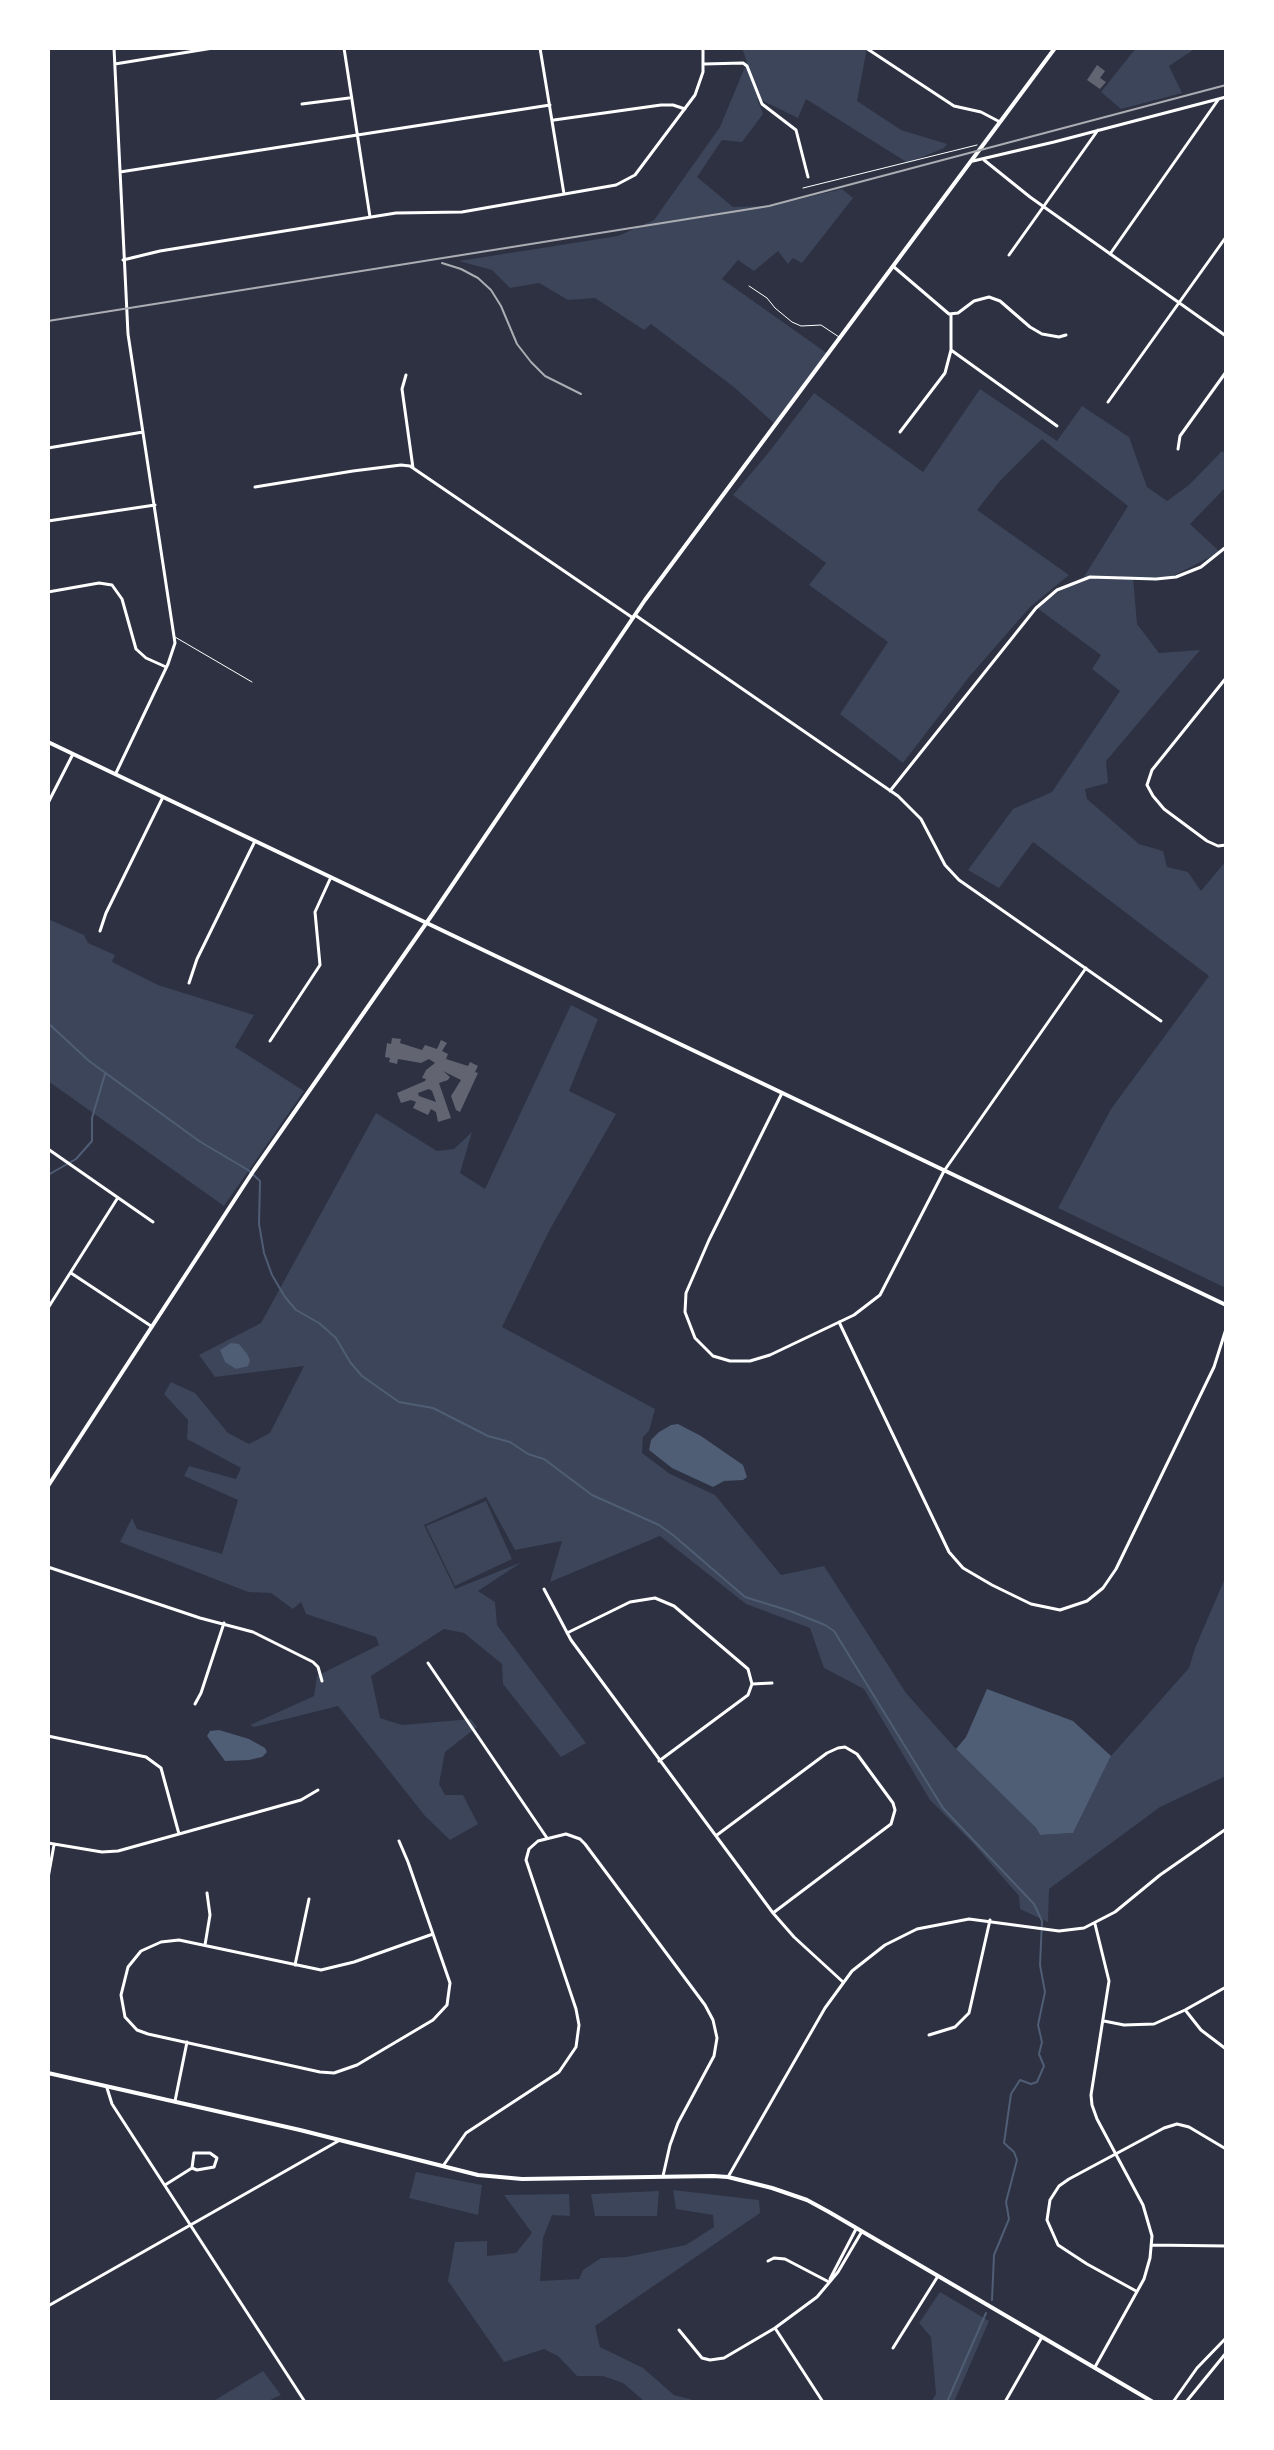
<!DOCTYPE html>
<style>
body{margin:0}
#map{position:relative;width:1274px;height:2450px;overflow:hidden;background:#2d3142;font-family:"Noto Sans",sans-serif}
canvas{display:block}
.frame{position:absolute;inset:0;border:50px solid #fff;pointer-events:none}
</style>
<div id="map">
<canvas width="1274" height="2450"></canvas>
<div class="frame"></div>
</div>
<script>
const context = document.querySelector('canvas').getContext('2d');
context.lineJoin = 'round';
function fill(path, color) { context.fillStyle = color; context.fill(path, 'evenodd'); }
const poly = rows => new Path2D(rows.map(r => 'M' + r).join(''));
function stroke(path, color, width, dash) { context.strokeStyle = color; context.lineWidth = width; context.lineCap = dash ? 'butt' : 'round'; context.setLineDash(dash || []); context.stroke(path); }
fill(poly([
 [742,48,867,48,857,101,901,130,947,144,944,148,908,163,806,99,798,118,757,98,763,114,742,142,722,140,697,177,733,207,771,206,842,189,853,198,802,263,793,258,788,264,778,251,754,271,738,260,722,279,828,354,776,425,735,388,651,324,644,330,595,298,568,300,539,283,510,288,492,270,459,261,618,236,654,220,720,127,747,62],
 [1136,48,1196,48,1169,66,1182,93,1121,109,1101,92],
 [980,389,1057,441,1082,406,1129,437,1147,487,1167,501,1189,485,1222,451,1226,454,1226,487,1190,524,1220,552,1171,577,1133,577,1137,624,1159,653,1200,650,1106,761,1108,783,1085,789,1087,799,1139,844,1163,851,1167,867,1188,872,1201,891,1226,861,1226,1288,1058,1208,1111,1109,1209,976,1033,842,999,888,968,870,1013,809,1052,792,1120,691,1092,669,1101,655,1037,608,1072,582,1082,580,1128,506,1042,439,1000,481,977,510,1069,575,1030,607,969,677,903,763,840,714,888,642,809,585,826,563,733,495,769,452,814,393,923,472],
 [48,919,84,935,88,943,115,955,112,962,158,985,254,1015,235,1047,304,1091,224,1206,48,1081],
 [571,1005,598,1019,569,1091,616,1114,549,1231,502,1327,655,1409,649,1431,643,1437,642,1453,670,1474,715,1495,781,1575,824,1566,906,1693,956,1749,1036,1828,1040,1835,1073,1833,1111,1756,1189,1668,1195,1648,1226,1576,1226,1776,1160,1807,1049,1889,1048,1922,1020,1909,1019,1896,972,1842,930,1800,864,1689,824,1668,810,1628,746,1604,660,1536,550,1582,562,1541,515,1550,486,1497,424,1525,455,1589,522,1562,478,1591,495,1602,497,1625,586,1743,561,1757,503,1684,502,1664,464,1633,444,1629,371,1676,380,1718,402,1725,471,1719,477,1727,445,1752,439,1784,445,1795,463,1795,478,1824,450,1840,425,1816,338,1706,254,1727,250,1725,314,1696,317,1676,379,1645,376,1637,306,1614,301,1602,293,1609,271,1593,248,1592,120,1542,132,1518,137,1529,222,1554,238,1500,184,1476,189,1466,236,1479,241,1468,187,1439,188,1420,164,1394,171,1382,195,1393,228,1433,249,1444,270,1433,304,1366,215,1377,199,1355,261,1323,376,1113,437,1151,454,1149,472,1132,460,1173,485,1189],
 [486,1501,512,1559,455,1586,426,1526],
 [416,2172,482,2185,478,2215,409,2198],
 [673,2190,759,2200,760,2213,595,2326,600,2347,643,2368,674,2395,700,2402,645,2402,623,2383,603,2376,577,2376,558,2356,544,2349,504,2362,448,2281,455,2242,487,2241,487,2256,516,2253,532,2233,504,2195,569,2194,570,2216,552,2215,543,2238,540,2281,579,2279,583,2270,601,2258,626,2257,686,2245,714,2227,713,2215,676,2209],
 [659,2191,657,2216,595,2216,591,2194],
 [940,2292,989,2321,954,2402,931,2402,936,2394,931,2337,919,2323],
 [263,2371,281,2395,266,2402,212,2402]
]), '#3c4559');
fill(poly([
 [231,1343,239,1344,247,1354,250,1360,248,1366,236,1369,225,1362,220,1350],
 [678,1424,701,1436,743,1465,747,1477,743,1480,724,1481,713,1487,672,1468,649,1450,651,1440,659,1432,671,1425],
 [987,1689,1073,1721,1111,1756,1073,1833,1040,1835,1036,1828,956,1749,966,1737],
 [219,1730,249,1739,265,1748,267,1752,262,1757,249,1760,225,1761,207,1736,210,1731]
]), '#4f5d75');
stroke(poly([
 [48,1023,89,1061,199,1141,248,1170,260,1181,259,1224,264,1253,272,1275,285,1297,296,1310,319,1323,336,1338,350,1362,362,1376,399,1402,433,1408,488,1436,510,1442,528,1454,544,1459,592,1495,659,1525,673,1535,745,1597,790,1611,825,1625,834,1631,943,1808,1034,1904,1042,1921,1040,1965,1045,1992,1038,2025,1042,2042,1039,2054,1044,2066,1037,2082,1031,2084,1020,2080,1011,2094,1004,2143,1014,2152,1017,2160,1006,2202,1009,2219,994,2255,992,2300],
 [48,1175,76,1159,92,1141,92,1118,105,1074],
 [947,2402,986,2313]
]), '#4f5d75', 2);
fill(poly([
 [1097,65,1105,71,1100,78,1106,82,1100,89,1087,80],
 [392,1038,401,1039,400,1043,422,1050,425,1045,437,1049,441,1040,447,1043,442,1051,448,1054,446,1059,468,1066,470,1062,478,1066,475,1072,478,1073,460,1112,456,1110,451,1096,461,1080,443,1071,450,1077,448,1080,439,1083,451,1118,438,1122,436,1112,431,1109,428,1115,413,1108,416,1102,411,1100,401,1103,397,1093,425,1081,426,1079,422,1078,426,1070,435,1063,429,1059,421,1063,398,1059,397,1064,389,1062,390,1058,385,1057,387,1043,391,1044],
 [429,1089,432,1091,436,1102,419,1096,418,1093]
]), '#626471');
stroke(poly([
 [803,188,977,145]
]), '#fff', 1);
stroke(poly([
 [749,286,767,298,775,308,792,322,801,326,821,325,839,337],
 [175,637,252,682]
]), '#fff', 1);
stroke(poly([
 [114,48,128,334,175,643,168,664,116,773],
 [344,48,370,217],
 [540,48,564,194],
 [866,48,954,106,981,112,1000,122],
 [115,64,213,48],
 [704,64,743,63,747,66,762,104,796,130,808,177],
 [302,104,349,98],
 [554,120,661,105,673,105,685,109],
 [984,160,1030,197,1226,336],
 [973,161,1054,142,1226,97],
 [120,172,550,105],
 [1110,254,1218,100],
 [1009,255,1098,130],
 [123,260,160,251,396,213,462,212,616,185,635,175,695,95,703,72,703,48],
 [894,267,949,314,958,313,974,301,989,297,1000,301,1030,327,1042,334,1059,337,1066,335],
 [951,314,951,350,1057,426],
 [406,375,402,389,413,468],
 [1108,402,1226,237],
 [900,432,945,373,951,350],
 [48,448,143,432],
 [1178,449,1180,436,1226,372],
 [255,487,353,471,401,465,410,466,633,618],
 [48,521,155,505],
 [48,592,99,583,112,585,122,599,136,649,146,658,166,667],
 [635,615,898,796,921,819,945,865,959,880,1161,1021],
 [1226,678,1152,770,1147,785,1153,796,1164,809,1207,841,1218,846,1226,845],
 [890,791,1036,608,1057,590,1090,577,1156,579,1176,577,1201,567,1226,547],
 [48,803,73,754],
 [100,931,106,913,163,797],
 [189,983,197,959,255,841],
 [270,1041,320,965,315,912,331,877],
 [782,1093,709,1240,686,1293,685,1312,695,1338,713,1356,730,1361,750,1361,770,1355,854,1315,880,1295,944,1171,1086,968],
 [48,1149,153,1222],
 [71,1273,151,1326],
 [48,1308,117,1199],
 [839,1322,949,1552,963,1568,992,1585,1031,1604,1060,1610,1087,1601,1103,1588,1116,1569,1214,1367,1226,1329],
 [48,1567,200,1618,253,1632,313,1662,318,1667,322,1681],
 [544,1589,571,1640,773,1913,794,1937,843,1982],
 [567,1633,630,1602,655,1598,674,1606,748,1669,752,1684,748,1695,659,1761],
 [428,1663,547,1838],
 [752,1684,772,1683],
 [195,1704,201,1693,224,1623],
 [48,1736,146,1757,161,1768,179,1834],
 [717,1835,827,1753,838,1748,845,1747,857,1754,893,1803,895,1810,891,1824,773,1913],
 [399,1841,408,1862,450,1983,447,2005,433,2020,357,2065,334,2073,320,2072,148,2034,137,2030,125,2017,121,1995,128,1967,141,1951,161,1942,179,1940,321,1970,354,1962,433,1934],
 [48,1843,102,1852,118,1851,301,1800,318,1790],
 [48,1878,54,1845],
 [205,1945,210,1915,207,1893],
 [295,1965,309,1899],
 [1186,2011,1201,2030,1226,2049],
 [1104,2021,1124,2025,1154,2024,1185,2010,1226,1987],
 [929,2035,955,2027,969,2013,990,1920],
 [175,2101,187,2042],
 [443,2166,466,2133,559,2072,576,2047,579,2025,576,2009,526,1860,529,1849,538,1841,566,1834,580,1839,585,1844,705,2005,713,2020,717,2038,714,2056,678,2123,670,2145,663,2176],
 [728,2177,825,2008,852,1971,885,1945,917,1929,969,1919,1059,1931,1084,1928,1115,1912,1160,1875,1226,1829],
 [165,2185,192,2168,194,2153,210,2153,217,2158,214,2167,197,2170,192,2168],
 [1151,2245,1226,2246],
 [768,2261,774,2258,785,2259,829,2282],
 [830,2279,856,2229],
 [1136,2291,1087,2264,1058,2245,1047,2220,1050,2200,1059,2186,1069,2179,1164,2128,1177,2124,1189,2127,1226,2149],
 [775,2328,823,2402],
 [679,2330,702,2358,710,2360,724,2358,775,2328,817,2297,838,2272,861,2233],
 [893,2348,938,2276],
 [1095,2367,1144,2279,1150,2258,1152,2236,1143,2205,1097,2119,1092,2105,1091,2095,1109,1981,1095,1924],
 [1005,2402,1042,2337],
 [1173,2402,1197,2368,1226,2338],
 [1186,2402,1226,2353]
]), '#fff', 3);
stroke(poly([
 [107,2088,112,2104,305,2402],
 [48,2306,340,2140]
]), '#fff', 3);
stroke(poly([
 [48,742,1226,1305],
 [48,1486,254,1170,434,912,645,600,1055,48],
 [48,2073,300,2130,478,2175,522,2179,713,2176,728,2177,772,2188,807,2200,829,2212,1153,2402]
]), '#fff', 4);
stroke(poly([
 [442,263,461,269,478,278,491,290,501,306,517,344,531,362,545,376,581,394],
 [48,321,769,206,1226,85]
]), '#abadb3', 2);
</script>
